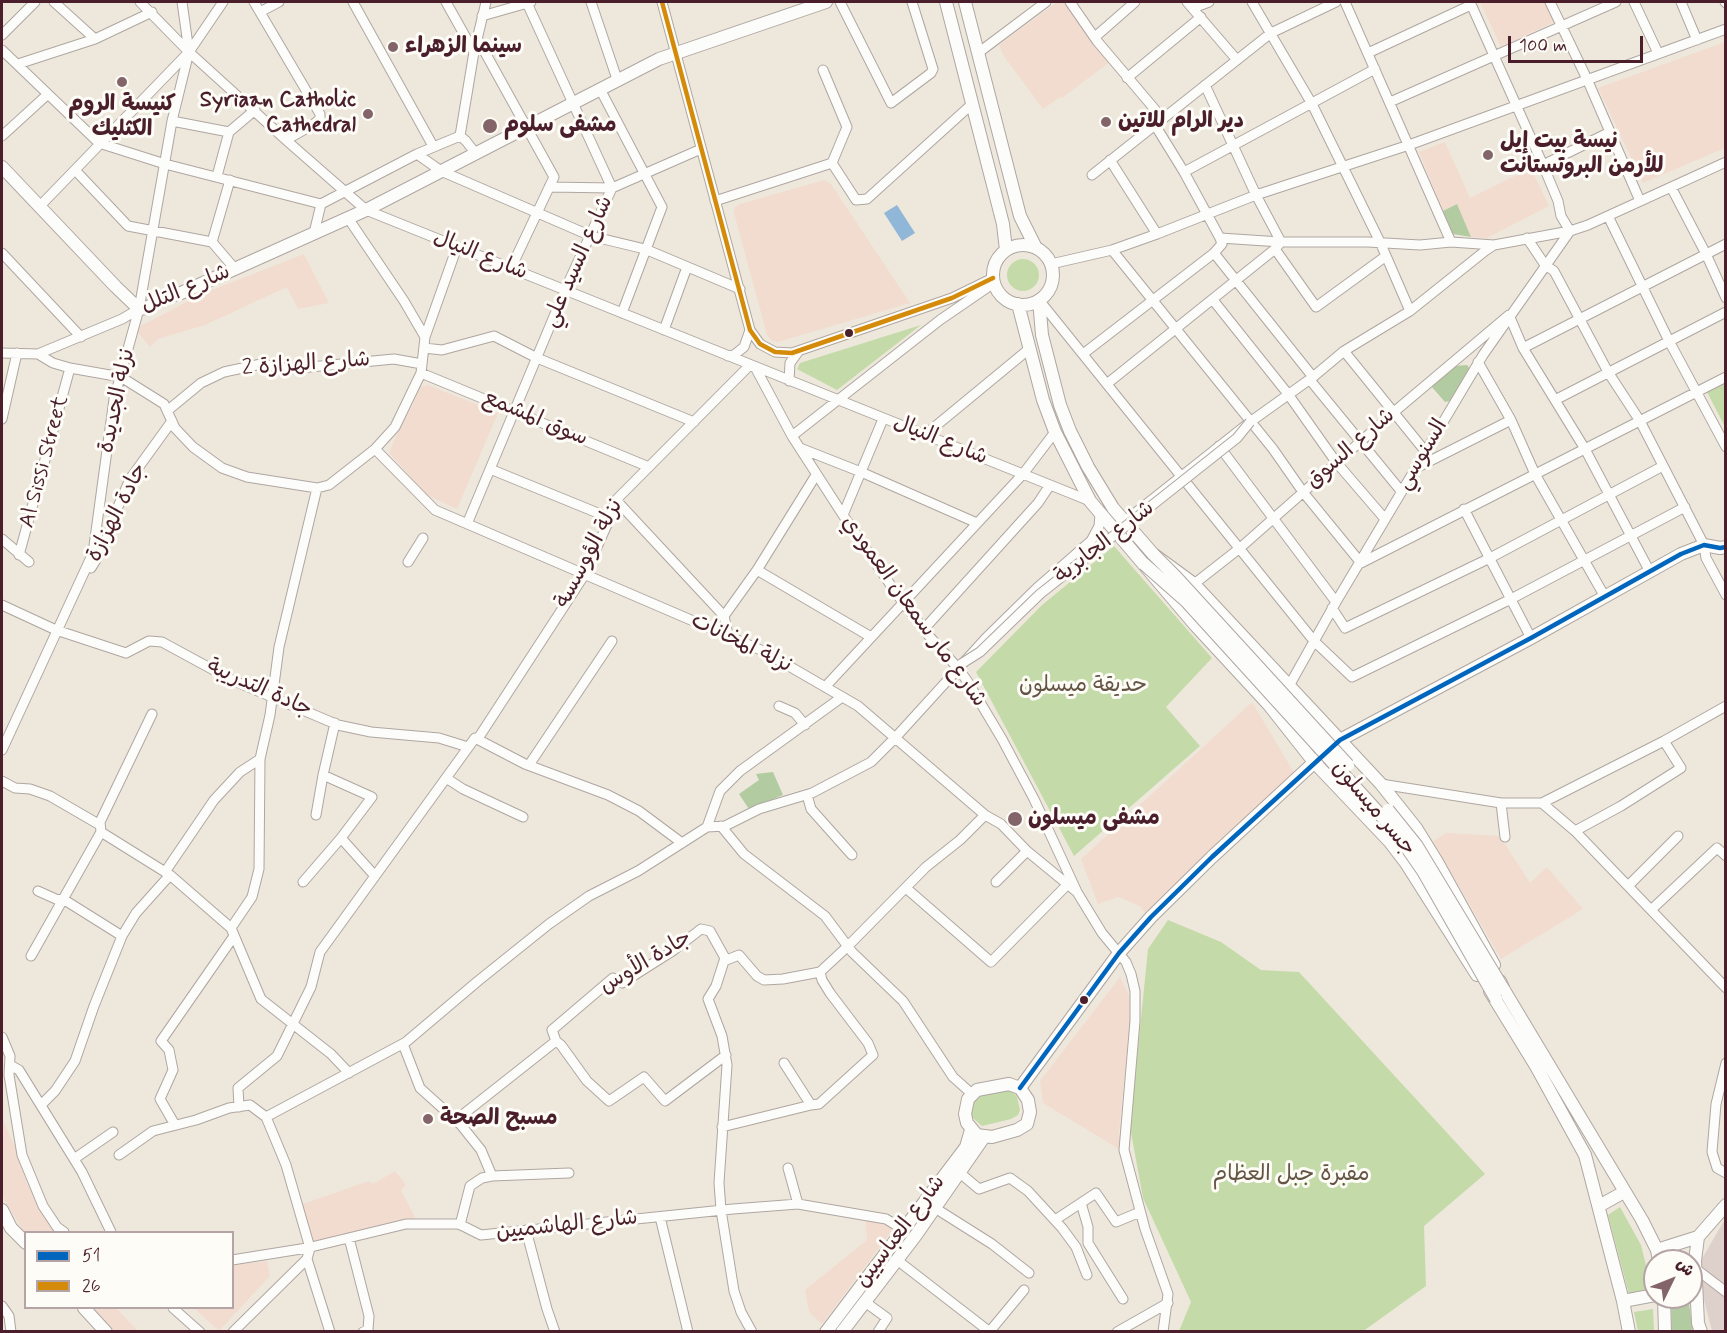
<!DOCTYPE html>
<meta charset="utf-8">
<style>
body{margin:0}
#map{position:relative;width:1727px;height:1333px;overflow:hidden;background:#eee8dc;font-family:Mynerve,"Playpen Sans Arabic",sans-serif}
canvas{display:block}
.frame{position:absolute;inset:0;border:3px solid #4a1f2b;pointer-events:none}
.legend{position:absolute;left:24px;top:1231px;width:210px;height:78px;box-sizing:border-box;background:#fdfcf7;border:2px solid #b5a4a5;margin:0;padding:8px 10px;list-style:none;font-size:18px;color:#4a1f2b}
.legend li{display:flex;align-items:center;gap:12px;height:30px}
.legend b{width:30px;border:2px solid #b5a4a5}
.north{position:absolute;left:1643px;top:1249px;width:60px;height:60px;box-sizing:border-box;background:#fdfcf7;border:2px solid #b5a4a5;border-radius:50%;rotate:47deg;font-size:16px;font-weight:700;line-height:24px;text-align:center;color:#4a1f2b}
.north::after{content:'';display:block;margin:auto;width:21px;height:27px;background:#836569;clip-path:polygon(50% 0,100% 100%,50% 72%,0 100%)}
.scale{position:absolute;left:1508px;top:36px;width:135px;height:27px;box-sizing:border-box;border:3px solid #4a1f2b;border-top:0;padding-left:8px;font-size:18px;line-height:21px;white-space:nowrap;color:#4a1f2b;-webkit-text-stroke:4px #fdfcf7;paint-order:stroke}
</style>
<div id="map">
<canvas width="1727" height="1333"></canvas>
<div class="frame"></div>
<ul class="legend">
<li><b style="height:8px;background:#0065bd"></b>51</li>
<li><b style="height:8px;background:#d48b09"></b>26</li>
</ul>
<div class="north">ش</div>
<div class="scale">100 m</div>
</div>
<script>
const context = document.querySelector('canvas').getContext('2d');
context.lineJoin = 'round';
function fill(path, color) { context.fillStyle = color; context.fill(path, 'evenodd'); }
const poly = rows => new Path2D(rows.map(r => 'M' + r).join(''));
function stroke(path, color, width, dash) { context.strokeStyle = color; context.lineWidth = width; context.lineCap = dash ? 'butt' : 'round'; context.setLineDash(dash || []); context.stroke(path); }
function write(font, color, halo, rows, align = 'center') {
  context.font = font + ' Mynerve,"Playpen Sans Arabic",sans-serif'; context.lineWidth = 6; context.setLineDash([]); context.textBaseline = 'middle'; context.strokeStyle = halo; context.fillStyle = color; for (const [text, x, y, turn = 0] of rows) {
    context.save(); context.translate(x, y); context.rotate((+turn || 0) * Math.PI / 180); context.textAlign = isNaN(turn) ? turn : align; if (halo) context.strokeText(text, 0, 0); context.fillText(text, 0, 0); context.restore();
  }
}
fill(poly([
 [1057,2,1066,2,1111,61,1062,98,1060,97,1043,109,1003,55,999,45],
 [1480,2,1544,2,1554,22,1501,47],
 [1725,42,1725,148,1643,183,1598,88],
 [1445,142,1470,198,1531,168,1549,206,1487,238,1471,237,1457,204,1443,211,1419,152],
 [824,180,831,184,910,303,778,342,772,341,767,335,734,213,735,207,740,204],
 [304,254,329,303,298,309,287,287,205,325,158,339,150,347,135,329,202,294],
 [428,385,498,413,457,509,427,495,389,453,399,429,412,407,420,387],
 [1252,702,1295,774,1146,914,1140,906,1118,897,1098,904,1081,859],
 [1446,833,1500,836,1530,883,1547,867,1583,909,1501,959,1433,841],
 [1120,977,1129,995,1130,1024,1119,1132,1119,1149,1043,1103,1040,1081],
 [2,1118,13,1142,27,1184,39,1205,61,1232,26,1232,25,1234,2,1196],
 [395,1171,406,1185,401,1190,416,1219,313,1243,300,1205,369,1181,373,1184],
 [865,1216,883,1219,894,1228,822,1324,809,1312,805,1290,867,1240],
 [267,1261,270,1276,219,1331,194,1308,232,1308,233,1265],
 [91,1308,116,1308,138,1331,112,1331]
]), '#f2dccf');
fill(poly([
 [1725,1219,1725,1331,1712,1331,1696,1269]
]), '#ded1cc');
fill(poly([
 '1007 275a16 16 0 1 1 32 0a16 16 0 1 1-32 0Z',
 [921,325,837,390,797,369,800,363],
 [1725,381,1725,427,1707,392],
 [1114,546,1212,658,1166,707,1200,746,1074,856,976,672,1042,605],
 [1168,920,1221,942,1261,970,1299,972,1485,1174,1424,1226,1426,1286,1362,1332,1179,1331,1191,1302,1143,1198,1130,1127,1148,949],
 [1008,1089,1013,1092,1017,1097,1020,1110,1018,1115,1011,1119,982,1126,973,1118,969,1108,975,1095],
 [1620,1207,1641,1245,1651,1285,1649,1291,1629,1294,1608,1215],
 [1653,1309,1654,1331,1638,1331,1634,1312]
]), '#c4dba9');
fill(poly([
 [1457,204,1471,237,1453,234,1443,211],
 [1467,365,1470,369,1450,401,1445,402,1431,386,1455,366],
 [773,772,783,795,749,809,739,794,759,780,756,774],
 [1671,1297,1688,1297,1693,1331,1672,1331]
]), '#b2cba0');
fill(poly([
 [897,205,915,233,902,241,884,213]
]), '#90b6d8');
const minor = poly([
 [54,2,95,39],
 [140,2,189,52,286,140,366,210,1090,501],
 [254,2,320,114,320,119,314,124,286,140],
 [353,2,433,146],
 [446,2,474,52],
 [591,2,617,79],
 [662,2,750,330,760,344,775,352,792,353,952,298,993,278],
 [840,2,891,103,931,73,933,69,912,2],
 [1070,2,1097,41,1163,119],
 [1187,2,1237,60],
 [1252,2,1312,104,1380,242,1410,311],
 [1345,2,1451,242],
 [1550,2,1587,79,1640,201],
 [1634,2,1658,53],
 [1681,2,1697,40],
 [1725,2,1726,3],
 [1193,8,1209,2],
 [260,12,279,2],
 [482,16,531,2],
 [2,35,35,2],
 [1095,37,1135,2],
 [477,38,554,177,511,268],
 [2,50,99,143,165,164,321,204],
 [978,53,1046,2],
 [1368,53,1471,5],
 [18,64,95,39,152,12],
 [1127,78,1201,17],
 [1205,85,1256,195,1281,242,1275,249,1316,307,1386,256],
 [600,89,662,207,622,313],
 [1390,102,1616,2],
 [172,121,229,132],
 [1155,125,1184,172,1220,238,1281,242,1368,242,1420,245,1451,242,1494,245],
 [2,136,48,94],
 [460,136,474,52,486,2],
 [460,136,466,141,476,154],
 [417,154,441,171,591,236,645,249,740,289],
 [1110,160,1157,234],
 [832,163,856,200,867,199,972,104],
 [1543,165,1610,132],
 [75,170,128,226,212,242],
 [1184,172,1375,69],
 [1092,175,1271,33,1336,2],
 [217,176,229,132,255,110],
 [230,180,212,242,235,269],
 [549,187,612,188,701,149],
 [1671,187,1706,254,1726,298],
 [715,201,832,163,847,127,823,70],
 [39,207,189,52,223,2],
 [1608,216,1669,341,1726,447],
 [348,218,404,301,425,337],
 [314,233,321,204,417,154,460,136],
 [1527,238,1545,265,1554,271,1608,372,1640,421,1704,545,1706,558,1726,595],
 [1112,250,1273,449,1303,492,1361,563,1726,377],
 [2,253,81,337],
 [1214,253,1313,377],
 [1051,264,1112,250,1157,234,1256,195,1409,145,1726,29],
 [1039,300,1314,641,1352,677,1511,599,1685,507],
 [1213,300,1288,394,1336,462,1385,519],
 [664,330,687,267],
 [424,348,442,350,494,336,537,358,694,422],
 [1523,348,1726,244],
 [1344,351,1425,451],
 [2,353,38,354,122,319,139,309],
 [38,354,53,363,70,368,121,377,164,404,175,428,193,447,222,468,247,477,317,488,329,485,375,449,395,427,421,373,425,337,457,247],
 [1083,354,1214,253,1222,244,1220,238],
 [728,356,734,355,744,347,750,330],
 [1478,362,1511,420,1535,474,1605,597],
 [755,367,792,436,843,515,896,593,929,636,957,667,968,682,1002,739,1034,799,1077,892,1102,933,1126,962,1131,974,1135,991,1135,1021,1124,1150,1145,1229,1168,1294,1163,1332],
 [421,373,649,467],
 [1310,380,1401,491],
 [789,381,790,363,798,352],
 [1108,383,1275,249],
 [1555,400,1726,312],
 [167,411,201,383,224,372,261,364,289,369,394,359,422,364],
 [2,419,17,353],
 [926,434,1029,349],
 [792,436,940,320,988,287],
 [1219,446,1336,602],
 [800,448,861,472,977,523],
 [375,449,435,510,763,651,858,706,985,815,1001,824,1027,851,1077,892],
 [1416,468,1511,420],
 [490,469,610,518],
 [616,500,724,616,728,635],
 [1464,509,1531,638],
 [843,515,883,419],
 [1125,521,1250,422,1313,377,1344,351,1410,311,1485,251,1494,245,1570,231,1588,225,1726,162],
 [467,524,565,290,612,188,527,3],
 [2,539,29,562],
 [19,555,70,368],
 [408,562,423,538],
 [91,568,104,547,117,509,130,479,172,421],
 [757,570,871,637],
 [1194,584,1240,548,1394,412,1509,315,1523,348,1585,449,1650,572],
 [2,605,56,630,126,653,149,641,162,642,232,680,338,725,371,732,439,738,468,747],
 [1332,608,1345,628,1490,558,1663,466],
 [724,616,757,570,816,475],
 [924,629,1038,503,1050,485],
 [1289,686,1336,602,1483,355,1570,231,1561,216,1558,201,1543,165,1470,2],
 [825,687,1023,474,1055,432],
 [842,697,740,771,720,791,707,827,725,826,759,809,812,793,871,762,895,738,986,638,1037,588,1091,541,1099,526,1100,515],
 [779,706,795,713,805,725],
 [475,738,525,764,608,795,639,811,682,843],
 [2,750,93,553,114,399,139,309,172,121,189,52,182,2],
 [529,765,612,641],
 [323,775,372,797,341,838,375,876],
 [446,778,463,789,523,817],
 [2,781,15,788,30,789,50,796,100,825],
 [1381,784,1501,803,1542,803,1664,741,1726,706],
 [807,795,811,809,852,855],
 [1501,803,1505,837],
 [1542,803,1575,831,1726,988],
 [316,815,323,775,335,723],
 [721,826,744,854,825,916,852,952,903,1001,953,1077,972,1094],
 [1575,831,1621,806,1681,768,1664,741],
 [101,832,170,875,231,928,261,999,331,1054,349,1073],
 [165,872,214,800,240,772,260,759],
 [303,882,341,838],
 [996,882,1027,851],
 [1628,886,1678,836],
 [906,888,991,962,1067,885],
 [38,891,58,900,63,899,122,936],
 [1651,910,1717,848,1726,856],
 [231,928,252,897,259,869,260,759,270,715,279,647,317,488],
 [31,956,101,832,100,822,152,714],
 [724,961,739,955,757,976,764,980,783,979,820,972,822,980,830,993,868,1043,873,1055,819,1104,811,1105],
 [820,972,848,946,926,867,960,840,985,815],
 [2,1037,10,1056,9,1075,22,1155,43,1206,57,1227,64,1232],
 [556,1041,561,1045,587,1081,609,1101,644,1077,665,1101,726,1055],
 [403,1044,420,1088,461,1125,481,1150,492,1176,569,1173],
 [1726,1063,1716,1104,1712,1152,1717,1168,1726,1173],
 [10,1065,19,1070,82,1172,111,1232],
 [41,1105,55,1091,75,1061,94,1006,122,936,136,913,170,875],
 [239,1107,238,1088,277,1056,311,987,320,952,475,738,479,737,585,574,610,518,616,500,750,365],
 [266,1117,406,1042,478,981,549,924,589,896,638,871,707,827],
 [456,1120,556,1041,552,1030,613,978,622,983,674,950,701,929,710,931,725,958,716,986,708,999,722,1036,727,1065,719,1183,721,1210,734,1291,741,1312,752,1332],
 [175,1125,160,1099,173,1070,169,1050,161,1041,234,936],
 [722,1127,811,1105,784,1063],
 [119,1155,153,1131,196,1120,229,1108,250,1105,266,1117,286,1165,310,1248,307,1259,233,1332],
 [74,1159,113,1132],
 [788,1168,798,1204],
 [960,1173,979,1189,1010,1178,1028,1191,1062,1228,1076,1247,1087,1275],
 [1081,1203,1088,1227,1088,1243,1123,1299],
 [935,1208,992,1244,1029,1273],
 [660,1217,688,1332],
 [1055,1220,1096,1193,1116,1222,1140,1212],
 [460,1225,470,1186,482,1178,492,1176],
 [526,1230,547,1309,555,1332],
 [349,1238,369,1316,368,1330,363,1332],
 [307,1259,330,1332],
 [232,1260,307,1248,406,1224,459,1224,481,1235,733,1209,798,1204,886,1219,904,1230],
 [897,1260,990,1332],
 [1696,1269,1726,1292],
 [865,1302,887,1318,878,1332],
 [2,1306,9,1316,11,1332],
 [173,1308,200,1332],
 [990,1331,1024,1290],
 [1117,1332,1168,1303]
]);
const major = poly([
 [946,2,1003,224,1006,250],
 [965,2,1020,216,1036,248],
 [2,167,116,287,139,309,146,308,167,297,181,293,366,210,659,59,826,2],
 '993 275a30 30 0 1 1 60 0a30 30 0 1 1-60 0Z',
 [1039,300,1042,335,1060,405,1070,431,1088,467,1113,508,1153,554,1194,584,1381,784,1416,828,1437,862,1494,965],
 [1018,304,1043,400,1055,432,1090,501,1196,626,1269,705,1314,762,1390,842,1406,863,1477,975],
 [1334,745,1340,740,1531,638,1681,554,1704,545,1720,548,1726,547],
 [1500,981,1504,990,1642,1220,1657,1250,1659,1261],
 [1490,991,1536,1066,1585,1155,1623,1301,1629,1332],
 [1009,1084,1020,1088,1028,1100,1030,1112,1027,1124,1017,1130,992,1137,977,1135,967,1123,965,1114,968,1099,977,1090,1009,1084],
 [1020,1088,1119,953,1151,917,1212,857,1319,758],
 [1599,1206,1624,1192],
 [2,1210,11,1228,26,1243],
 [1657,1250,1698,1237],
 [1664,1297,1665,1332],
 [1623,1301,1655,1295],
 [84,1308,106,1332],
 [826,1332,966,1147,971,1130],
 [842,1332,916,1235,984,1137],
 [1701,1332,1698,1323,1695,1261,1698,1237,1726,1205]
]);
stroke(minor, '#afa6a1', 11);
stroke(major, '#afa6a1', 14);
stroke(minor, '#fcfcfa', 9);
stroke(major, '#fcfcfa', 12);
const minorBridge = poly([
 [961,664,980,652,1040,594,1237,438,1250,422]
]);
const majorBridge = poly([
 [1153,554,1176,577,1348,765],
 [1144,564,1186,601,1396,832,1423,871,1496,999],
 [1388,810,1417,846,1504,990]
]);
stroke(minorBridge, '#afa6a1', 11, []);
stroke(majorBridge, '#afa6a1', 14, []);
stroke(minorBridge, '#fcfcfa', 9);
stroke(majorBridge, '#fcfcfa', 12);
stroke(poly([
 [1020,1088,1119,953,1151,917,1212,857,1340,740,1531,638,1681,554,1704,545,1720,548,1726,547]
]), '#0065bd', 4.5);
stroke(poly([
 [662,2,750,330,760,344,775,352,792,353,952,298,993,278]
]), '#d48b09', 4.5);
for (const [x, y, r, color] of [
 [393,47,6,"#836569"],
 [122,82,6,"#836569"],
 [368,114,6,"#836569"],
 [1106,122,6,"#836569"],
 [490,126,8,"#836569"],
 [1488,155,6,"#836569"],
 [849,333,5,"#4a1f2b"],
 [1015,819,8,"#836569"],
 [1084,1000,5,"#4a1f2b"],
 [428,1119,6,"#836569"]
]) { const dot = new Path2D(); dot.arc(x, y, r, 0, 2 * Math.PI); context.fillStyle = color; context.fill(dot); stroke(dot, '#fdfcf7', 2); }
write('bold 22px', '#4a1f2b', '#fdfcf7', [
 ["سينما الزهراء",405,47],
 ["Syriaan Catholic",356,101,"right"],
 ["Cathedral",356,126,"right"],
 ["كنيسة الروم",122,105,"center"],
 ["الكثليك",122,130,"center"],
 ["دير الرام للاتين",1118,122],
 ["مشفى سلوم",504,126],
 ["نيسة بيت إيل",1500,142],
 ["للأرمن البروتستانت",1500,167],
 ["مشفى ميسلون",1028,819],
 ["مسبح الصحة",440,1119]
], 'left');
write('22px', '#4a1f2b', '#fdfcf7', [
 ["شارع النيال",480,256,22],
 ["شارع السيد علي",579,262,-66],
 ["شارع التلل",186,290,-23],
 ["شارع الهزازة 2",306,365,-4],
 ["نزلة الجديدة",118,401,-78],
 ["سوق المشمع",535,419,23],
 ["شارع النيال",940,441,22],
 ["شارع السوق",1351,449,-41],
 ["السنوسي",1423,455,-59],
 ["Al Sissi Street",45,462,-75],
 ["جادة الهزازة",118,513,-63],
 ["شارع الجابرية",1105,543,-38],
 ["نزلة الؤوسسة",590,554,-62],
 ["شارع مار سمعان العمودي",913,612,54],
 ["نزلة المخانات",741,644,26],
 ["جادة التدريبة",259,689,24],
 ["جسر ميسلون",1373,809,50],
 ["جادة الأوس",646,963,-31],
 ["شارع الهاشميين",567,1226,-6],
 ["شارع العباسيين",901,1232,-53]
]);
write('22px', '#645444', '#fdfcf7', [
 ["حديقة ميسلون",1083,686],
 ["مقبرة جبل العظام",1291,1175]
]);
</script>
